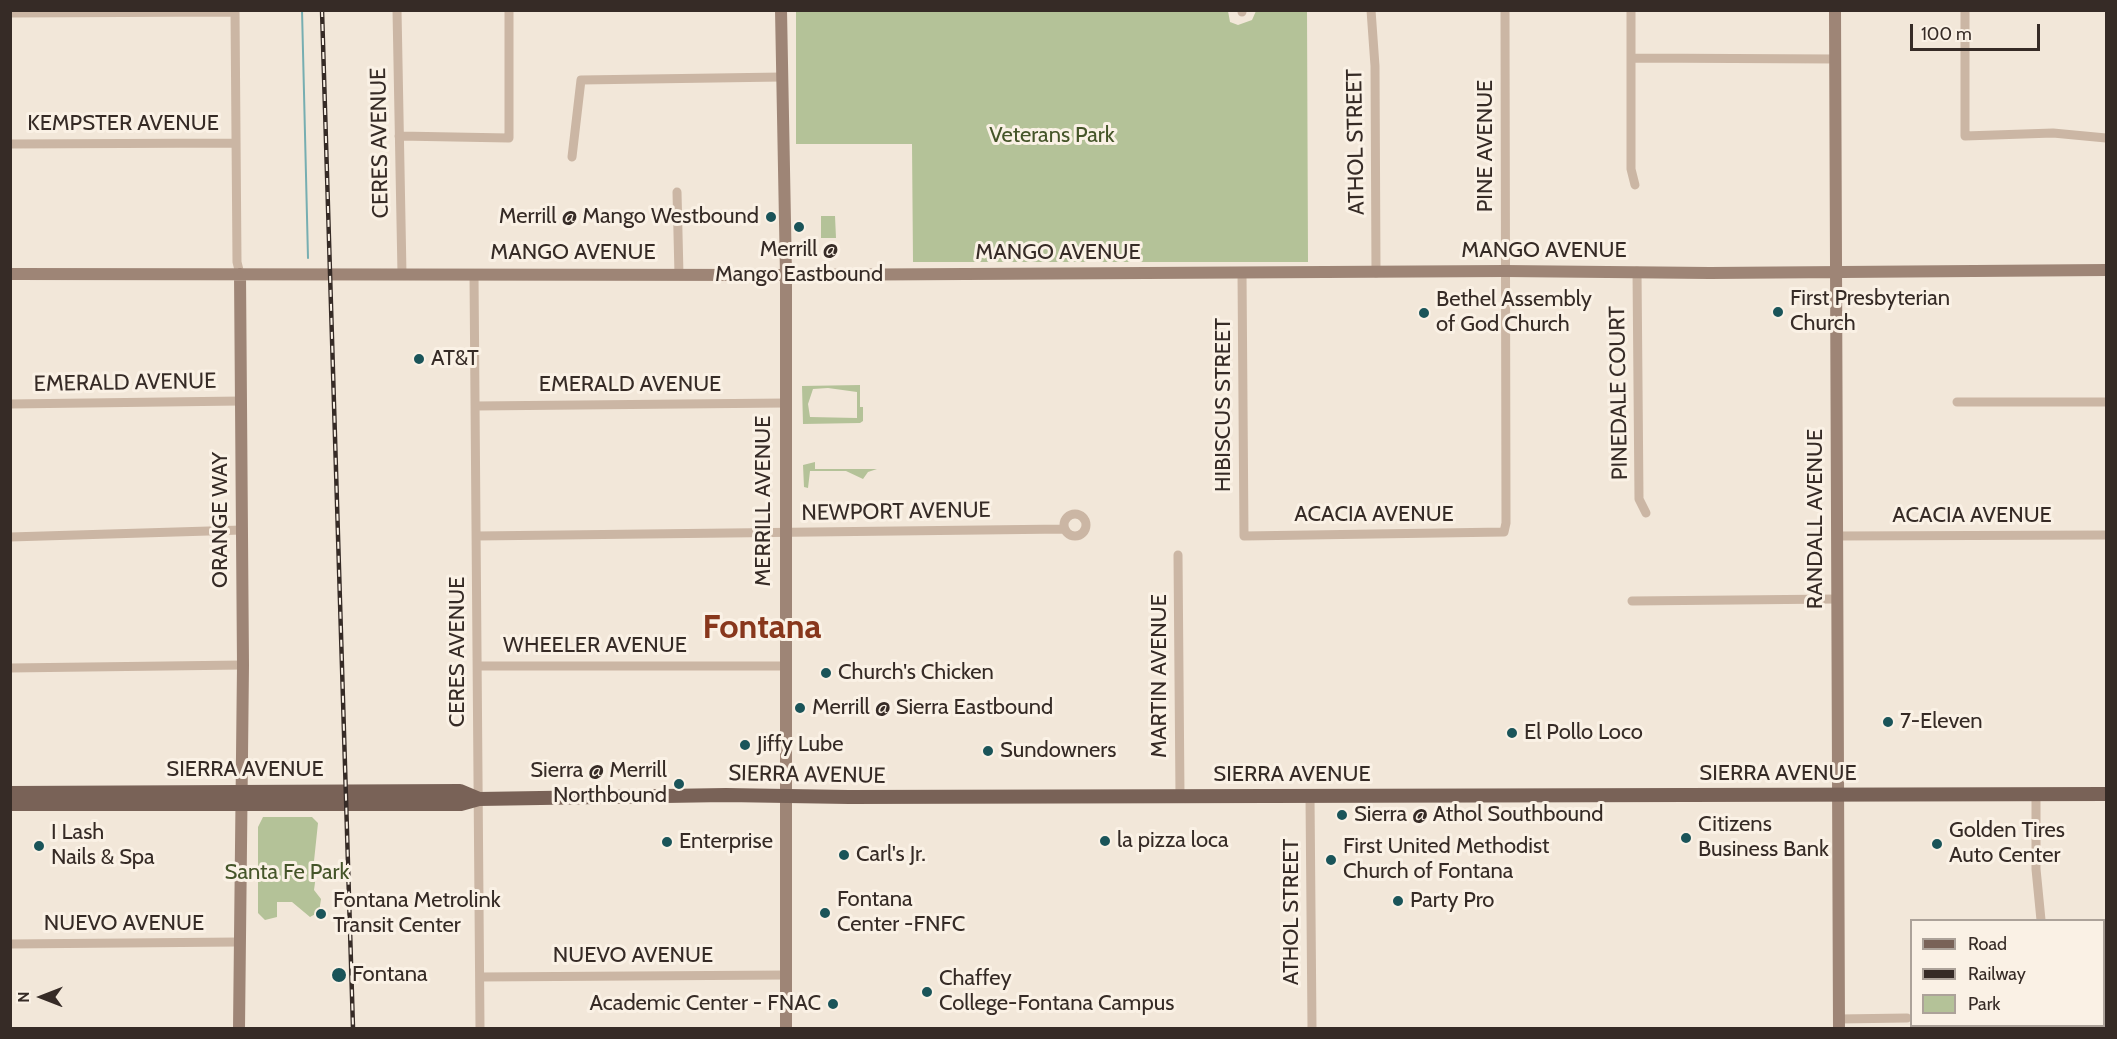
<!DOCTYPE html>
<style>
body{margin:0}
#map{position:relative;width:2117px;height:1039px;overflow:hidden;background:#f2e7d9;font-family:Cabin,sans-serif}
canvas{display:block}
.frame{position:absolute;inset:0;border:12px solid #362b26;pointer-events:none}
.legend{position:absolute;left:1910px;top:919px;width:195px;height:108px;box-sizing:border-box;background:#faf1e5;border:2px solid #aca299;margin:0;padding:8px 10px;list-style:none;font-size:18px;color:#362b26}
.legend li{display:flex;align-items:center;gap:12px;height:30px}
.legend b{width:30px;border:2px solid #aca299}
.north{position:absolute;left:12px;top:967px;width:60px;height:60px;-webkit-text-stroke:4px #faf1e5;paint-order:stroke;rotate:270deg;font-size:16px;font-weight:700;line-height:24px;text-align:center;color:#362b26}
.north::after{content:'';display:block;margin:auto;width:21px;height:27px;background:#362b26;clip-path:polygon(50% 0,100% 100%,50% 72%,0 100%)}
.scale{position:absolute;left:1910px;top:24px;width:130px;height:27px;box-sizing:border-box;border:3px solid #362b26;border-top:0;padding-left:8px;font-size:18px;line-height:21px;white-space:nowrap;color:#362b26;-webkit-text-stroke:4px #faf1e5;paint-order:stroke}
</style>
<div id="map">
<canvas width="2117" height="1039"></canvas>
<div class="frame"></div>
<ul class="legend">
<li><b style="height:8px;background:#796257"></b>Road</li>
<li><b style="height:8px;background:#362b26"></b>Railway</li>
<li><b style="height:16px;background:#b4c298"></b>Park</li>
</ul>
<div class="north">N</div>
<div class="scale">100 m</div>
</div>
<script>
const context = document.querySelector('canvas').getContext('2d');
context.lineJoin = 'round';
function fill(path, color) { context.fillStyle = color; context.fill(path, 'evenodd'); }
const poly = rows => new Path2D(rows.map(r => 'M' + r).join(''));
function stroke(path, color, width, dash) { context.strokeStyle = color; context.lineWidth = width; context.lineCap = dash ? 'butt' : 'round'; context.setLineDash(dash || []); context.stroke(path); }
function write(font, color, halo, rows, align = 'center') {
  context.font = font + ' Cabin,sans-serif'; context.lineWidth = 6; context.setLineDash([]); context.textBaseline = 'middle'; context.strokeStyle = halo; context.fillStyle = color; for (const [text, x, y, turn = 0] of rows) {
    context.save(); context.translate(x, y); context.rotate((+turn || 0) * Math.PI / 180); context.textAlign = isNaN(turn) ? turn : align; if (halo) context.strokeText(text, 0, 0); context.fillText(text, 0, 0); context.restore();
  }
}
fill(poly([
 [1228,11,1230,22,1238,25,1252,20,1256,11,1307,11,1308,262,913,262,912,144,796,144,796,11],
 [821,216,835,216,836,238,821,238],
 [860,385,860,407,863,407,863,421,860,423,803,424,802,386],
 [828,388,857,392,857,418,810,417,808,404,813,389],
 [815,462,815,469,877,469,868,472,863,479,846,471,810,471,808,488,804,487,803,465],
 [263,817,312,817,318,823,314,861,317,868,314,890,321,899,319,912,310,917,292,902,277,902,277,917,265,920,258,913,258,827]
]), '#b4c298');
stroke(poly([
 [302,10,308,258]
]), '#77aeb1', 2);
stroke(poly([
 [235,10,237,262,240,274],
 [397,10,402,274],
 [1242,10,1242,12],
 [1371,10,1375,66,1376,273],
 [1631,10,1631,169,1635,185],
 [1965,10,1965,136,2053,133,2106,138],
 [10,13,235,12],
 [1631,58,1836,59],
 [399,136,509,138,509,10],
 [10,144,236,143],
 [572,157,581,80,782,77],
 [677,192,679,275],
 [1637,271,1639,499,1646,513],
 [1242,273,1244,536,1504,532,1506,523,1505,10],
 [474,274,480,1028],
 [1957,402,2106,402],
 [10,404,241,401],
 [476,406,785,403],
 '1064 525a11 11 0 1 1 22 0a11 11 0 1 1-22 0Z',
 [477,536,1065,529],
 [1838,536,2106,535],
 [10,537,242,530],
 [1178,555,1180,796],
 [1632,601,1837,599],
 [478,666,785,666],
 [10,668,243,665],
 [2036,794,2036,869,2041,920],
 [1310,796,1312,1028],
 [10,944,238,942],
 [480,977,786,975],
 [1839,1019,1907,1018],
 [2037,1028,2038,1026]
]), '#cbb6a4', 9);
stroke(poly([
 [781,10,786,275,786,1028],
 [1835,10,1839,1028],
 [10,274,786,275,1505,271,1710,273,2106,270],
 [239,1028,243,665,240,274]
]), '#9e8576', 12);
stroke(poly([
 [10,793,460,791,479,799],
 [10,804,461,804,479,799,726,795,849,797,2106,794]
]), '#796257', 14);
const rail = poly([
 [322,10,353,1028]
]);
stroke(rail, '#362b26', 4.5);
stroke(rail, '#faf1e5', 2, [7]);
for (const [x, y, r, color] of [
 [771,217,6,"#1a5459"],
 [799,227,6,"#1a5459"],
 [1778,312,6,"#1a5459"],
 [1424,313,6,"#1a5459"],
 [419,359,6,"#1a5459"],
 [826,673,6,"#1a5459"],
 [800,708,6,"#1a5459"],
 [1888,722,6,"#1a5459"],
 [1512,733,6,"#1a5459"],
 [745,745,6,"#1a5459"],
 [988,751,6,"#1a5459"],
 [679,784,6,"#1a5459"],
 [1342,815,6,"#1a5459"],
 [1686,838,6,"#1a5459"],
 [1105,841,6,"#1a5459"],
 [667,842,6,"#1a5459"],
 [1937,844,6,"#1a5459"],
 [39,846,6,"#1a5459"],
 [844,855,6,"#1a5459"],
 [1331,860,6,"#1a5459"],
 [1398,901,6,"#1a5459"],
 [825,913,6,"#1a5459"],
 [321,914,6,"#1a5459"],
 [339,975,8,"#1a5459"],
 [927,992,6,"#1a5459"],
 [833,1004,6,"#1a5459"]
]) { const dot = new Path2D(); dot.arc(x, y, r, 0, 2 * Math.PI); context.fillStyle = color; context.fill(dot); stroke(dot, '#faf1e5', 2); }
write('22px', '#362b26', '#faf1e5', [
 ["KEMPSTER AVENUE",123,124],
 ["ATHOL STREET",1356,142,-91],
 ["CERES AVENUE",380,143,-91],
 ["PINE AVENUE",1486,146,-90],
 ["MANGO AVENUE",1544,251],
 ["MANGO AVENUE",573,253],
 ["MANGO AVENUE",1058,253],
 ["EMERALD AVENUE",125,383,-1],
 ["EMERALD AVENUE",630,385],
 ["PINEDALE COURT",1619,393,-91],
 ["HIBISCUS STREET",1224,405,-90],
 ["MERRILL AVENUE",764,501,-90],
 ["NEWPORT AVENUE",896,512,-1],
 ["ACACIA AVENUE",1374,515],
 ["ACACIA AVENUE",1972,516],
 ["RANDALL AVENUE",1816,519,-90],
 ["ORANGE WAY",221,520,-90],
 ["WHEELER AVENUE",595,646],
 ["CERES AVENUE",458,652,-90],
 ["MARTIN AVENUE",1160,676,-90],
 ["SIERRA AVENUE",245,770],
 ["SIERRA AVENUE",1778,774],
 ["SIERRA AVENUE",807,775,1],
 ["SIERRA AVENUE",1292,775],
 ["ATHOL STREET",1292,912,-90],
 ["NUEVO AVENUE",124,924],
 ["NUEVO AVENUE",633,956]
]);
write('22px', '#455529', '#faf1e5', [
 ["Veterans Park",1052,136],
 ["Santa Fe Park",287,873]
]);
write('22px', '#362b26', '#faf1e5', [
 ["Merrill @ Mango Westbound",759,217,"right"],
 ["Merrill @",799,250,"center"],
 ["Mango Eastbound",799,275,"center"],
 ["First Presbyterian",1790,299],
 ["Church",1790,324],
 ["Bethel Assembly",1436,300],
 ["of God Church",1436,325],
 ["AT&T",431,359],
 ["Church's Chicken",838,673],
 ["Merrill @ Sierra Eastbound",812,708],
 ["7-Eleven",1900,722],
 ["El Pollo Loco",1524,733],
 ["Jiffy Lube",757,745],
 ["Sundowners",1000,751],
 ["Sierra @ Merrill",667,771,"right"],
 ["Northbound",667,796,"right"],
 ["Sierra @ Athol Southbound",1354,815],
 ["Citizens",1698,825],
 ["Business Bank",1698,850],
 ["Golden Tires",1949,831],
 ["Auto Center",1949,856],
 ["I Lash",51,833],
 ["Nails & Spa",51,858],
 ["la pizza loca",1117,841],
 ["Enterprise",679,842],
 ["First United Methodist",1343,847],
 ["Church of Fontana",1343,872],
 ["Carl's Jr.",856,855],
 ["Fontana",837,900],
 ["Center -FNFC",837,925],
 ["Fontana Metrolink",333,901],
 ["Transit Center",333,926],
 ["Party Pro",1410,901],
 ["Fontana",352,975],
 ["Chaffey",939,979],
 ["College-Fontana Campus",939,1004],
 ["Academic Center - FNAC",821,1004,"right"]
], 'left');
write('bold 34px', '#88371c', '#faf1e5', [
 ["Fontana",762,628]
]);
</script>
